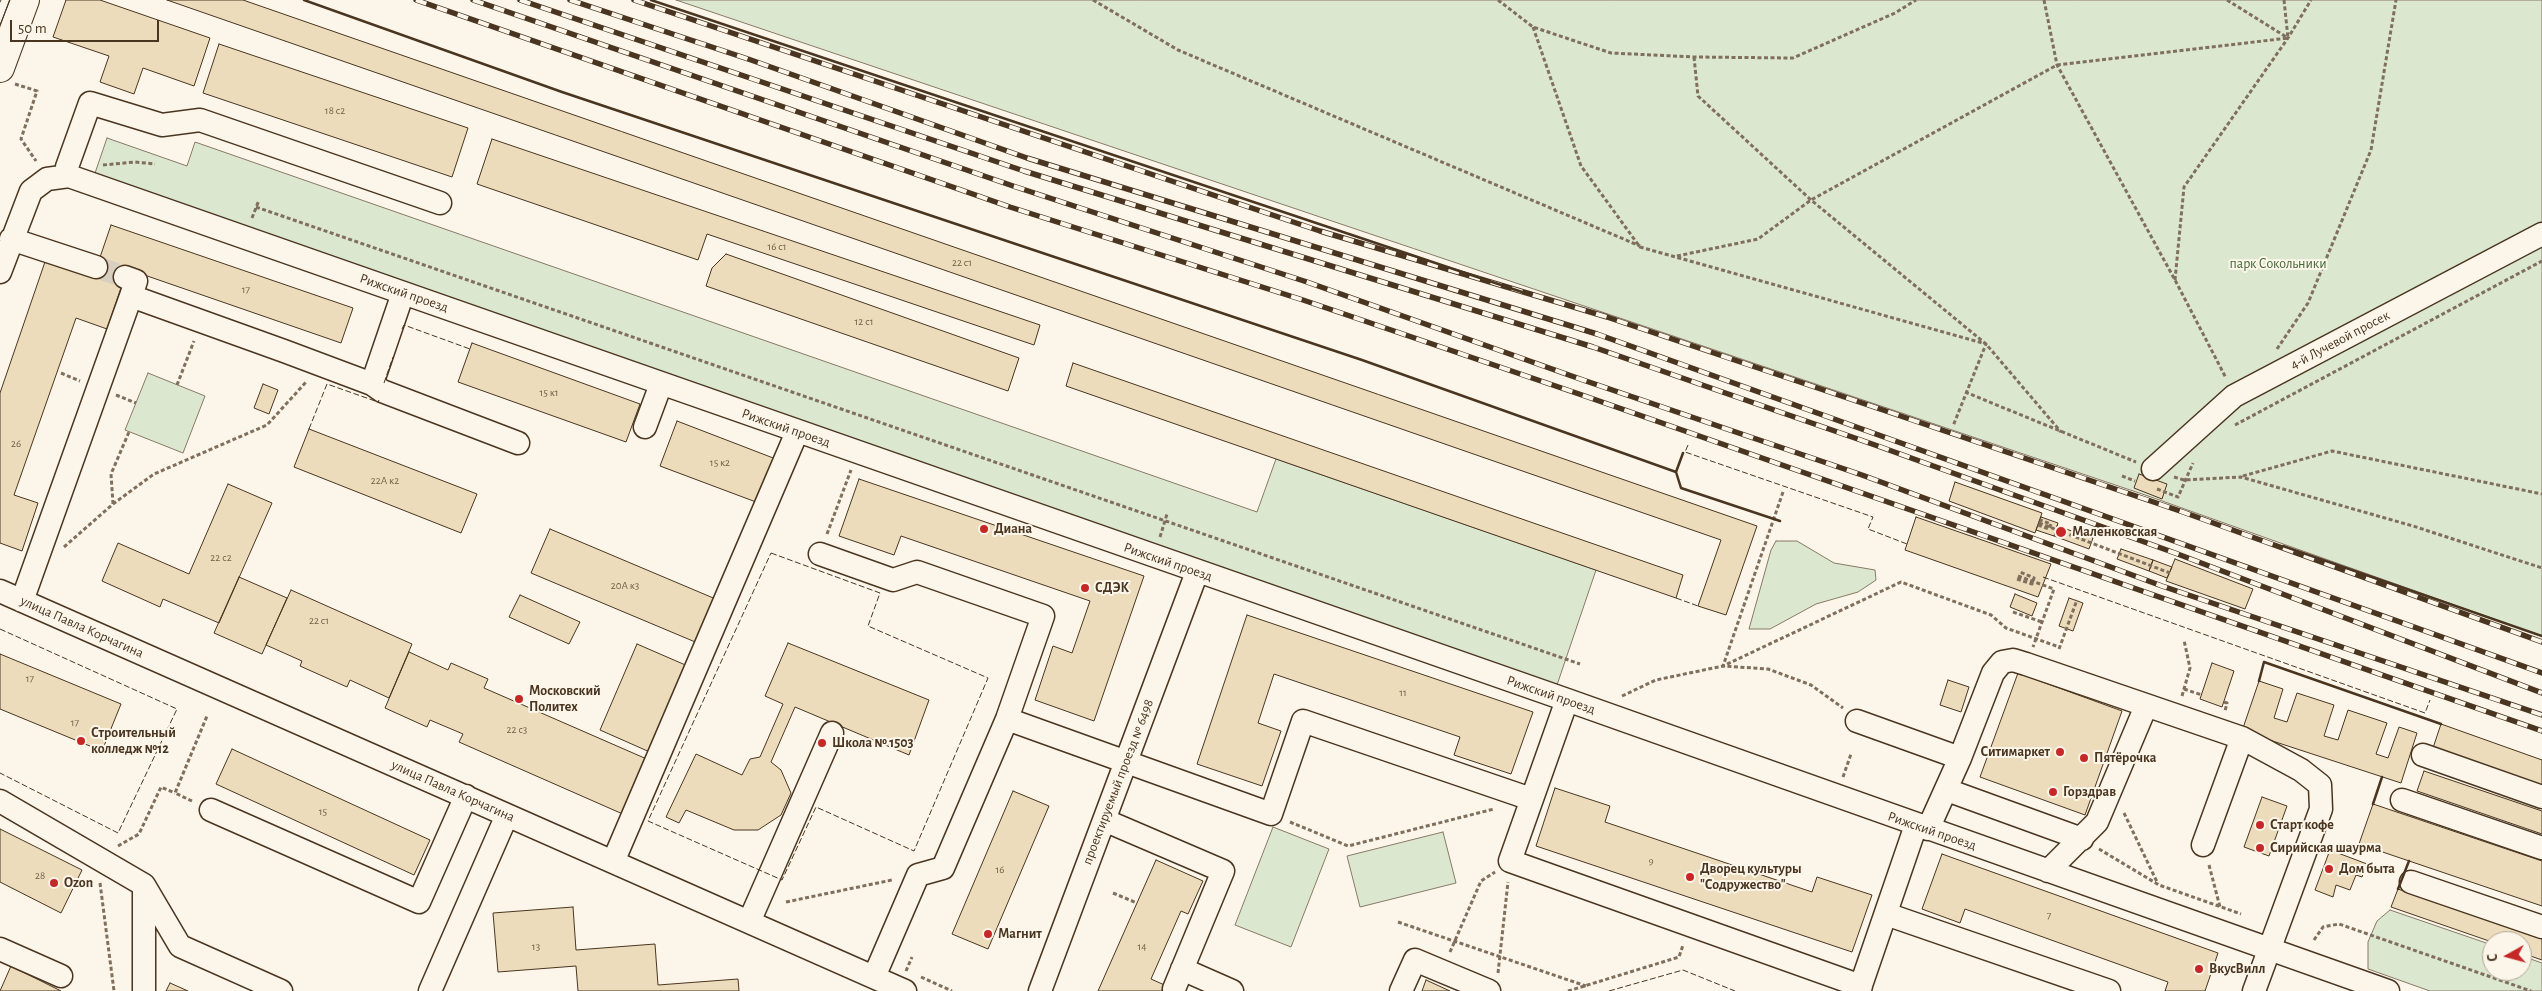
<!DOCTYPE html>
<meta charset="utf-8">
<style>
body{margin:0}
#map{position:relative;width:2542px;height:991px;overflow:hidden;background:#fbf6e9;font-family:"Alegreya Sans",sans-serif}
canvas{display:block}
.north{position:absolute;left:2482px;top:931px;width:50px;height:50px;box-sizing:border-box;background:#fbf6e9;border:1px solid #b4a999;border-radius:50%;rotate:263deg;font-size:14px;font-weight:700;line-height:20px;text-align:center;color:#4a3520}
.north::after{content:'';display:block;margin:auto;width:18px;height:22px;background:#c62828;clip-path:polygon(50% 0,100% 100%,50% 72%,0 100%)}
.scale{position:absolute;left:10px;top:20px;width:149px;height:22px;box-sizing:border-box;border:2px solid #4a3520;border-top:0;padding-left:6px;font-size:15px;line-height:18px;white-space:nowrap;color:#4a3520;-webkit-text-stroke:4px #fbf6e9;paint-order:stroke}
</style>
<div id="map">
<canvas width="2542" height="991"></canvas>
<div class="north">С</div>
<div class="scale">50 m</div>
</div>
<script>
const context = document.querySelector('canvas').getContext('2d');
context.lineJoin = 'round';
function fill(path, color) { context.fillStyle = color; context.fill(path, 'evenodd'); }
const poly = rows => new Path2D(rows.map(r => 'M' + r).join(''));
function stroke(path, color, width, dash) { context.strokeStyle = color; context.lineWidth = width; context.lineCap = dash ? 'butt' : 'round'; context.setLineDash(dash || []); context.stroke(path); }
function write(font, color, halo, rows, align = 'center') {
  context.font = font + ' "Alegreya Sans",sans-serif'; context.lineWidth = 4; context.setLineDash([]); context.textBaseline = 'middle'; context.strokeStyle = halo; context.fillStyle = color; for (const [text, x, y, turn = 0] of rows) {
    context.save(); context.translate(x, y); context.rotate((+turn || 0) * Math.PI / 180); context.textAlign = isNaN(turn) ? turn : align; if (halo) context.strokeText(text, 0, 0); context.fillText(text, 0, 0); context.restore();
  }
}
const green = poly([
 [676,0,2542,0,2542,636,2151,497,676,0],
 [107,138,187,166,195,142,1257,512,1276,459,1596,570,1557,685,94,176,107,138],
 [148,373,205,396,183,453,125,430,148,373],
 [1776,541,1797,541,1834,563,1875,570,1876,580,1858,592,1816,604,1770,629,1749,629,1771,550,1776,541],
 [1273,827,1329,849,1291,947,1235,925,1273,827],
 [1443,832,1456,883,1360,907,1347,856,1443,832],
 [2390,910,2492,945,2492,971,2522,971,2522,956,2542,963,2542,991,2430,991,2368,969,2368,942,2377,921,2390,910]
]);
fill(green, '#dce7d0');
stroke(green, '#887966', 1);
const building = poly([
 [66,0,100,0,210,38,194,86,143,68,134,94,100,82,109,56,53,37,66,0],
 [167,0,243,0,1757,526,1726,615,1698,606,1721,540,167,0],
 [219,44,468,128,452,177,203,93,219,44],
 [492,139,1040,325,1034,345,707,234,698,260,477,184,492,139],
 [111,225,353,308,341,343,127,269,123,282,95,272,111,225],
 [726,254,1019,358,1008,391,706,286,712,268,726,254],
 [47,256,123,282,107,329,76,318,14,495,38,503,22,551,0,543,0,393,47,256],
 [472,343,640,404,626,442,458,382,472,343],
 [1073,363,1683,575,1676,598,1066,386,1073,363],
 [263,384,278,390,269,414,254,408,263,384],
 [677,421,781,461,772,508,660,466,677,421],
 [309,429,477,494,461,533,294,467,309,429],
 [2139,474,2167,484,2162,499,2134,488,2139,474],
 [859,479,1144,576,1094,721,1035,700,1053,646,1072,653,1090,601,901,536,894,555,839,536,859,479],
 [1955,482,2042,513,2035,533,1949,501,1955,482],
 [228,484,272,503,219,623,163,599,160,607,102,581,118,543,189,574,228,484],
 [1916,517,2051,564,2038,597,1905,550,1916,517],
 [2041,517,2058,523,2054,536,2036,530,2041,517],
 [2057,526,2093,538,2089,549,2054,536,2057,526],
 [550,529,718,600,700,644,531,573,550,529],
 [2121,549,2153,560,2149,571,2117,559,2121,549],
 [2175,559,2253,589,2245,609,2166,581,2175,559],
 [2153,560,2172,567,2167,578,2149,571,2153,560],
 [239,577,287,598,262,654,214,633,239,577],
 [291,590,412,644,389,698,350,680,347,687,300,666,302,661,266,645,291,590],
 [2015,594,2037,603,2032,616,2010,607,2015,594],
 [520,595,580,622,569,644,509,617,520,595],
 [2069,598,2083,603,2073,631,2059,626,2069,598],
 [1247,615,1533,712,1511,774,1454,755,1460,737,1274,674,1258,723,1281,731,1262,786,1197,764,1247,615],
 [788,643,929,700,909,755,795,707,771,762,781,770,791,793,781,815,758,830,734,830,686,810,679,823,666,817,696,754,742,775,750,759,760,757,783,704,765,696,788,643],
 [637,644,690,667,652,753,600,730,637,644],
 [409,652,448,670,451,663,488,679,484,688,649,760,625,815,459,742,463,734,430,720,427,727,385,708,409,652],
 [0,654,121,704,102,751,0,709,0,654],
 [2212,663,2234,671,2222,707,2200,699,2212,663],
 [2018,673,2122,711,2085,815,1980,777,2018,673],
 [1948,680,1969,687,1961,712,1940,705,1948,680],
 [2259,681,2283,689,2274,718,2287,722,2297,693,2334,705,2324,736,2338,740,2348,710,2387,723,2376,754,2388,758,2399,727,2417,733,2401,783,2242,731,2259,681],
 [2441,724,2542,760,2542,787,2433,748,2441,724],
 [232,749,430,840,414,875,216,784,232,749],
 [2424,771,2542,811,2542,834,2417,791,2424,771],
 [1555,788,1610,806,1605,822,1812,892,1817,877,1872,895,1852,952,1536,846,1555,788],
 [1013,791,1049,806,988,949,952,934,1013,791],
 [2262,797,2287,806,2269,856,2244,847,2262,797],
 [2373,804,2542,861,2542,906,2359,844,2373,804],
 [0,829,82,870,61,913,0,882,0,829],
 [2330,850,2367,864,2362,877,2356,875,2350,890,2336,885,2333,897,2315,890,2330,850],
 [1942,854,2218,953,2205,991,2165,991,2168,982,1965,909,1960,923,1922,909,1942,854],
 [1156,860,1203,881,1188,914,1181,911,1151,979,1178,991,1098,991,1156,860],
 [2398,889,2542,939,2542,960,2522,953,2522,941,2492,942,2391,907,2398,889],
 [573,907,576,950,655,944,658,985,738,979,739,991,578,991,576,966,498,972,493,913,573,907],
 [11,966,61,991,0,991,11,966],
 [1426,980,1450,991,1422,991,1426,980],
 [170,983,188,991,166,991,170,983]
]);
fill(building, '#ecdcbc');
stroke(building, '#4a3520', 1);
stroke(poly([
 [96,267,125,277]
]), '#d8cfc1', 22, [22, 11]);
const minor = poly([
 [69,176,67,167,90,103,162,125,200,120,440,203],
 [11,239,96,267],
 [0,272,31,191,47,179,69,176,1567,700,2388,991],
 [125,277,136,281,131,296,284,351,372,384,382,391,518,443],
 [372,384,403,293],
 [645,427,661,384],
 [2153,469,2234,396,2542,234],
 [820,554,893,580,917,572,1043,616,1007,719,943,868,918,875,874,977],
 [0,591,905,991],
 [22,601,131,296],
 [1567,700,1510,861,1861,986],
 [1007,719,1271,814,1303,721,1531,799],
 [1857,721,1960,758],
 [2423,755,2542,797],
 [1947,790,2082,839],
 [2402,800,2542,848],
 [0,801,144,885,180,946,281,991],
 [211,810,419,902,466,796],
 [1104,820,1223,871,1174,989],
 [1928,829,1960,758,1993,673,2002,662,2013,660,2026,664,2242,738,2301,770,2320,785,2321,809,2254,991],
 [2203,845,2242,738],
 [613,862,797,432],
 [2048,871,2097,822,2146,706],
 [2411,882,2542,927],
 [144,887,144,991],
 [1886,914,2109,991],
 [749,922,832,733],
 [0,949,61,976],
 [1182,969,1232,991],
 [430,991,507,815],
 [1040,991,1197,572],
 [1401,991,1415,960,1489,991],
 [1859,991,1916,825]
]);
const major = poly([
 [0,68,25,0]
]);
stroke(minor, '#4a3520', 25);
stroke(major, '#4a3520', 30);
stroke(poly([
 [1093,0,1178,50,1640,246],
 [1498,0,1533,27,1611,53,1694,57,1793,58,1895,13,1916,0],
 [2044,0,2057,65,2175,280,2226,378],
 [2227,0,2288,38],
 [2284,0,2288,38],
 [1533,27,1581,166,1640,247,1986,344,1953,426],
 [1694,57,1698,96,1811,200,1986,344,2061,432],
 [15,84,37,91,21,139,36,161],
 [103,165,135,162,155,164],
 [256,207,1580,664],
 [252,218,259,200],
 [1677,256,1758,239,1811,200,2057,65,2288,38],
 [2175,280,2184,187,2288,38,2311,0],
 [2277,349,2308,303,2371,150,2396,0],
 [61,373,80,381],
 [177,385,194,341],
 [1965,392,2136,462],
 [116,395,136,403],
 [2235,425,2542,261],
 [2122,476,2135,481],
 [2243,476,2332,451,2542,494],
 [2174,477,2184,480,2241,477,2413,526,2542,568],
 [2157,489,2178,497,2193,463],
 [1783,492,1723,666,1768,669,1811,685,1843,708],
 [113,504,111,474,129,432],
 [2039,523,2170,573],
 [2038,525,2049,529,2051,524,2040,520],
 [827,534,851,470],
 [1160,537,1167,514],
 [64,547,113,504,154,474,267,425,307,381],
 [2018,576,2054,589,2033,647],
 [2017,579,2032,584,2034,578,2020,572],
 [2013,612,2042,622],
 [2059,649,2077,600],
 [2184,689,2202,695],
 [1622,696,1656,680,1723,666,1901,582,1991,615,2006,628,2059,647],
 [2182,696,2190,668,2184,640],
 [2224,702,2227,703,2225,711],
 [1843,777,1851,754],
 [192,801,175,793,207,716],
 [2124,813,2158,884],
 [1290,822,1348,846,1494,809],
 [118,846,139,834,161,787,175,793],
 [2099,849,2159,885,2241,914],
 [2209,865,2220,907],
 [100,883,114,991],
 [1113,893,1137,903],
 [786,902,892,880],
 [1398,922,1586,986],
 [2314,940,2323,927,2339,924,2531,991],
 [1450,952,1481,881,1495,872],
 [906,971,912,957],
 [1498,973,1508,882],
 [921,977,952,991],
 [1568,991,1679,957,1683,945]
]), '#7f6f5c', 3, [4, 2.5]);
stroke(minor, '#fbf6e9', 22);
stroke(major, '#fbf6e9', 28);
stroke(poly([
 [0,2,1,0],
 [0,25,10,0]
]), '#4a3520', 1);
const rail = poly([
 [416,0,1010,207,1303,300,1582,395,2542,731],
 [473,0,1016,187,1307,282,1583,380,1862,475,2162,586,2542,715],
 [520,0,1024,171,1593,347,1875,445,2175,553,2542,693],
 [570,0,751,60,1027,158,1597,334,2542,673],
 [634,0,1320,231,1607,317,1886,411,2183,512,2542,642]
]);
stroke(rail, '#4a3520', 5.5);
stroke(rail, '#fbf6e9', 4, [11]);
stroke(poly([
 [402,329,404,325,470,349],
 [384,383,393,357],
 [309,429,327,384,378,402,379,400],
 [1688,445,1685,452,1873,517,1868,529,1907,544],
 [771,553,880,593,868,626,988,678,914,851,816,807,782,880,648,821,771,553],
 [2043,577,2425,713,2430,700],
 [1676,598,1698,606],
 [0,629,177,709,118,833,0,773],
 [1609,991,1683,970,1735,991]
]), '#4a3520', 1, [6, 2.5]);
stroke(poly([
 [304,0,562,92,1362,360,1676,472,1681,488,1780,521],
 [651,0,1522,292],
 [1676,472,1683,453],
 [2283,546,2542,636],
 [2259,681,2264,662,2441,724],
 [2373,804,2382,777],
 [2398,889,2409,861]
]), '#4a3520', 2.5);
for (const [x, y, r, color] of [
 [984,529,5,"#c62828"],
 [2061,532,6,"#c62828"],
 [1085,588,5,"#c62828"],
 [519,699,5,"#c62828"],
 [81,741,5,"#c62828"],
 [822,743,5,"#c62828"],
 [2060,752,5,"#c62828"],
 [2084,758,5,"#c62828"],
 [2053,792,5,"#c62828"],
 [2260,825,5,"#c62828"],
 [2260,848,5,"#c62828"],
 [2329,869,5,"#c62828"],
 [1690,877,5,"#c62828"],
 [54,883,5,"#c62828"],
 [988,934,5,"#c62828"],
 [2199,969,5,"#c62828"]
]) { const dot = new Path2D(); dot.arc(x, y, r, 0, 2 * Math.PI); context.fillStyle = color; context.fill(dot); stroke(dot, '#fbf6e9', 2); }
write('11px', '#725f47', null, [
 ["18 с2",335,111],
 ["16 с1",777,247],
 ["22 с1",962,263],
 ["17",246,290],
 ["12 с1",864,322],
 ["15 к1",549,393],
 ["26",16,444],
 ["15 к2",720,463],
 ["22А к2",385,481],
 ["22 с2",221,558],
 ["20А к3",625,586],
 ["22 с1",319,621],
 ["17",30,679],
 ["11",1403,693],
 ["17",75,723],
 ["22 с3",517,730],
 ["15",323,812],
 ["9",1651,861],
 ["16",1000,870],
 ["28",40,876],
 ["7",2049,916],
 ["13",536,947],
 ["14",1142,947]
]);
write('14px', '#436837', '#fbf6e9', [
 ["парк Сокольники",2278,264]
]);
write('14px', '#4a3520', '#fbf6e9', [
 ["Рижский проезд",404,293,19],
 ["4-й Лучевой просек",2340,340,-28],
 ["Рижский проезд",786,428,19],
 ["Рижский проезд",1168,562,19],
 ["улица Павла Корчагина",82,627,24],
 ["Рижский проезд",1551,695,19],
 ["проектируемый проезд № 6498",1118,782,-69],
 ["улица Павла Корчагина",453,791,24],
 ["Рижский проезд",1932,831,19]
]);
write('bold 14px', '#4a3520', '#fbf6e9', [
 ["Диана",994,529],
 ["Маленковская",2072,532],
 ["СДЭК",1095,588],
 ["Московский",529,691],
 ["Политех",529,707],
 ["Строительный",91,733],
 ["колледж №12",91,749],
 ["Школа № 1503",832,743],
 ["Ситимаркет",2050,752,"right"],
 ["Пятёрочка",2094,758],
 ["Горздрав",2063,792],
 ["Старт кофе",2270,825],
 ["Сирийская шаурма",2270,848],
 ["Дворец культуры",1700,869],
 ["\"Содружество\"",1700,885],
 ["Дом быта",2339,869],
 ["Ozon",64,883],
 ["Магнит",998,934],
 ["ВкусВилл",2209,969]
], 'left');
</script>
